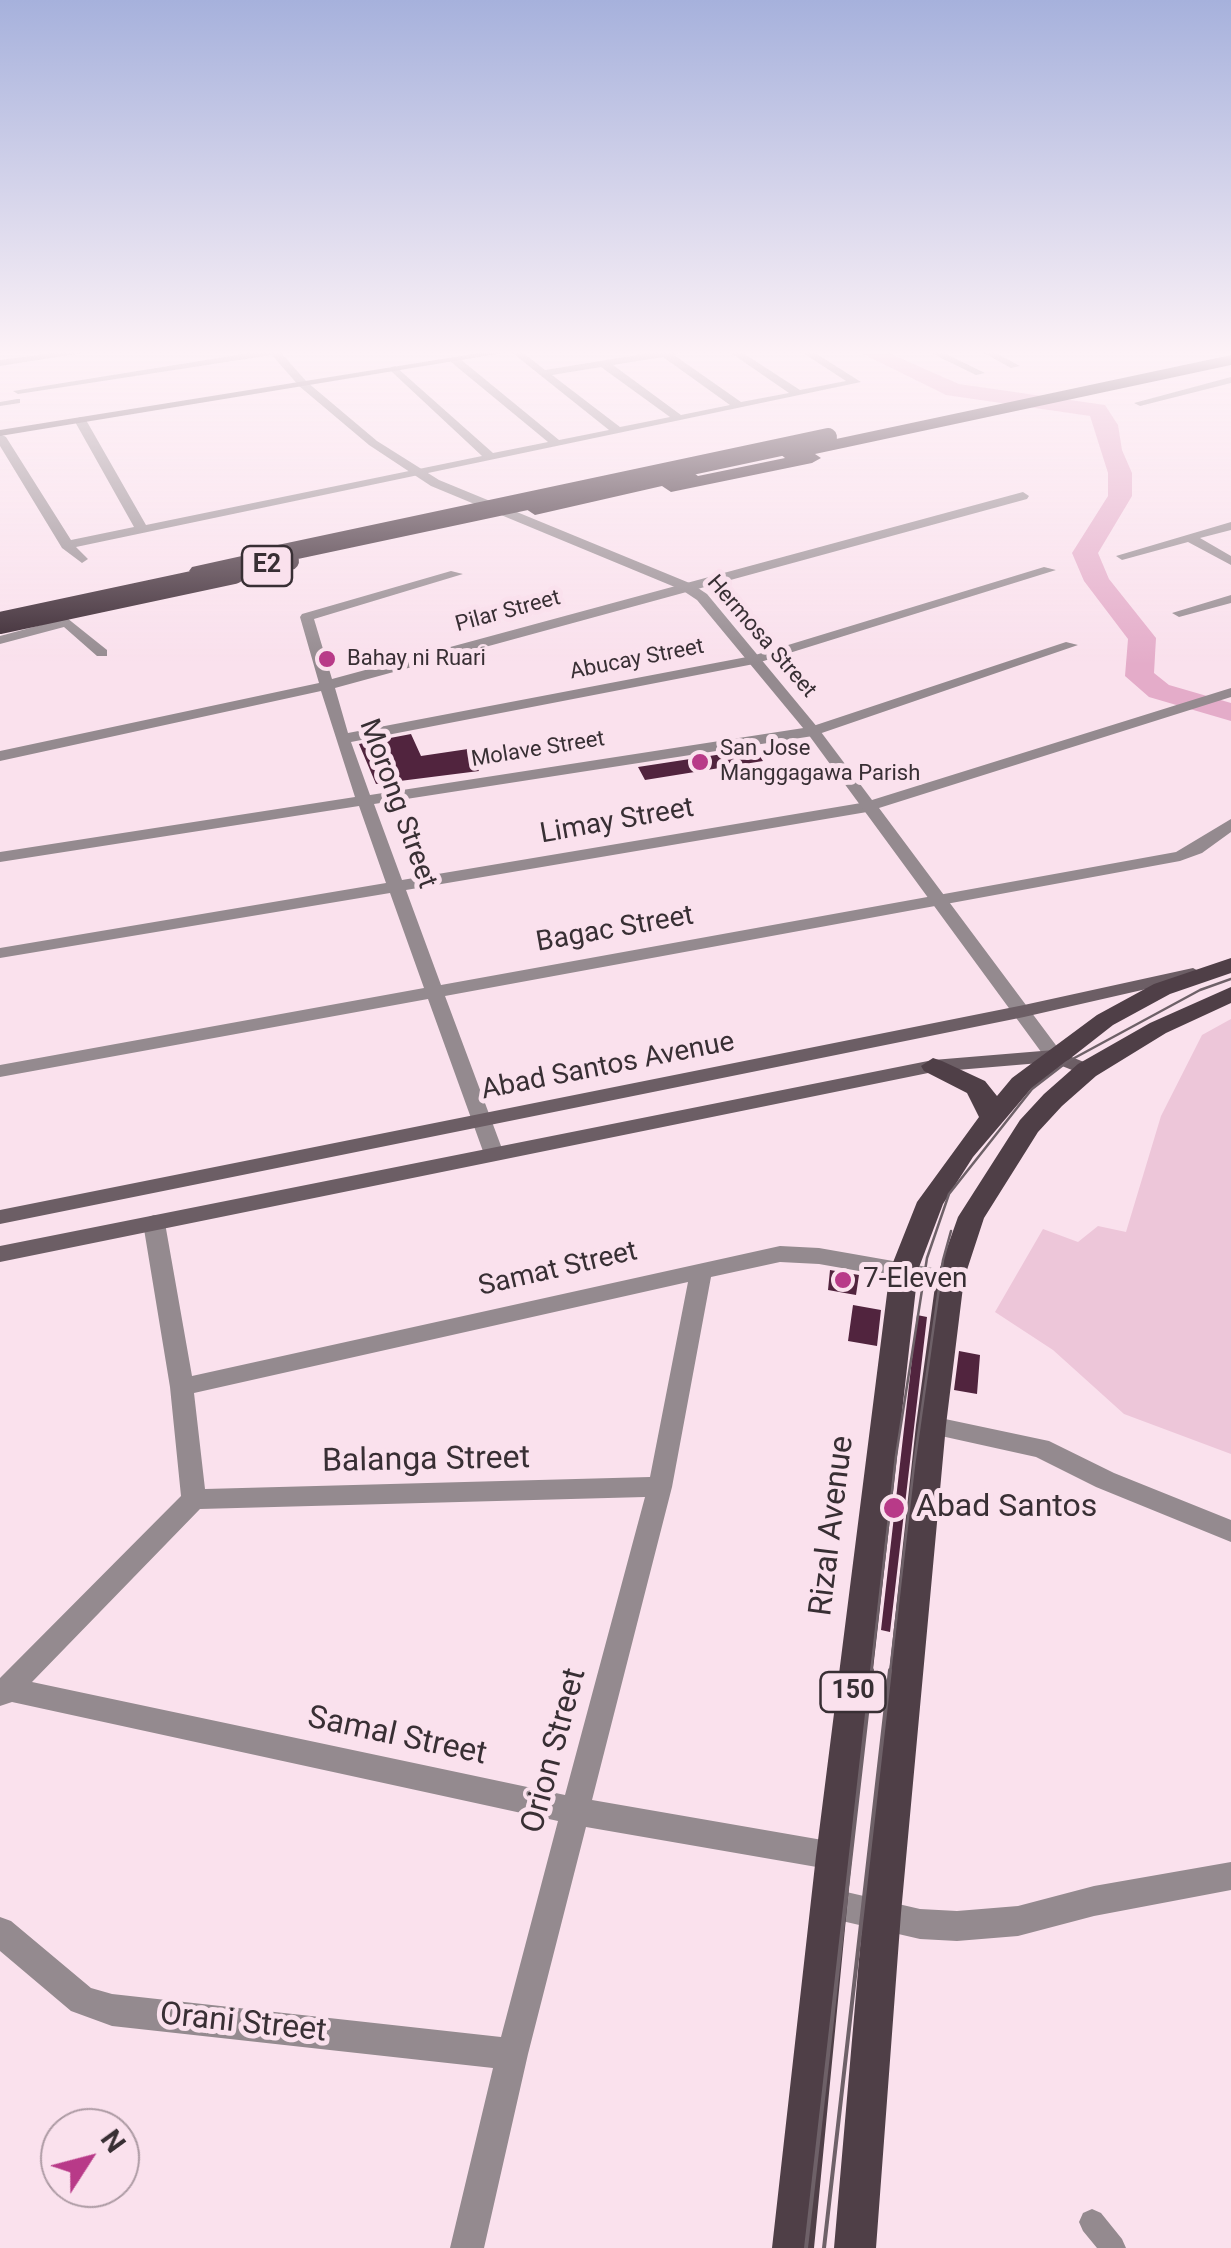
<!DOCTYPE html>
<style>
body{margin:0}
#map{position:relative;width:1231px;height:2248px;overflow:hidden;background:#fae1ed;font-family:Roboto,sans-serif}
canvas{display:block}
.north{position:absolute;left:40px;top:2108px;width:100px;height:100px;box-sizing:border-box;background:#fae1ed;border:2px solid #ac9aa3;border-radius:50%;rotate:54deg;font-size:28px;font-weight:700;line-height:40px;text-align:center;color:#382f34}
.north::after{content:'';display:block;margin:auto;width:35px;height:45px;background:#b83a88;clip-path:polygon(50% 0,100% 100%,50% 72%,0 100%)}
</style>
<div id="map">
<canvas width="1231" height="2248"></canvas>
<div class="north">N</div>
</div>
<script>
const context = document.querySelector('canvas').getContext('2d');
context.lineJoin = 'round';
function fill(path, color) { context.fillStyle = color; context.fill(path, 'evenodd'); }
const poly = rows => new Path2D(rows.map(r => 'M' + r).join(''));
function stroke(path, color, width, dash) { context.strokeStyle = color; context.lineWidth = width; context.lineCap = dash ? 'butt' : 'round'; context.setLineDash(dash || []); context.stroke(path); }
function write(font, color, halo, rows, align = 'center') {
  context.font = font + ' Roboto,sans-serif'; context.lineWidth = 10; context.setLineDash([]); context.textBaseline = 'middle'; context.strokeStyle = halo; context.fillStyle = color; for (const [text, x, y, turn = 0] of rows) {
    context.save(); context.translate(x, y); context.rotate((+turn || 0) * Math.PI / 180); context.textAlign = isNaN(turn) ? turn : align; if (halo) context.strokeText(text, 0, 0); context.fillText(text, 0, 0); context.restore();
  }
}
fill(poly([
 [1231,1019,1231,1454,1124,1414,1053,1350,995,1312,1043,1229,1078,1242,1098,1226,1126,1232,1161,1116,1202,1035]
]), '#edc6d9');
fill(poly([
 [857,351,884,351,959,384,1105,405,1118,425,1122,450,1132,473,1132,496,1098,553,1109,579,1156,638,1154,673,1169,685,1231,703,1231,721,1149,697,1125,676,1128,639,1084,581,1072,553,1108,496,1108,473,1090,416,946,395,857,351]
]), '#e4acc9');
fill(poly([
 [411,734,421,756,468,749,479,771,376,784,359,744],
 [755,749,763,761,645,780,638,767],
 [830,1270,859,1275,856,1295,828,1290],
 [853,1305,881,1310,877,1346,848,1341],
 [917,1315,927,1317,890,1632,881,1630],
 [959,1351,980,1355,977,1394,954,1390]
]), '#51243e');
fill(poly([
 [17,399,20,399,20,403,0,406,0,402,17,399],
 [1092,2209,1101,2213,1122,2239,1126,2248,1097,2248,1083,2231,1079,2222,1083,2213,1092,2209]
]), '#948a8f');
fill(poly([
 [69,351,95,351,0,366,0,360,69,351],
 [262,351,286,351,282,354,307,382,307,386,299,386,272,355,18,394,13,391,262,351],
 [510,351,521,351,545,370,661,351,685,351,674,355,741,402,789,393,728,351,740,351,800,390,846,381,800,351,812,351,861,382,76,547,88,559,82,563,62,548,0,446,0,434,6,437,71,540,134,527,74,420,80,417,86,420,146,525,482,456,391,371,391,367,395,366,493,453,548,442,451,362,451,358,459,358,559,440,609,430,510,351],
 [663,357,730,405,681,415,613,365,663,357],
 [601,367,670,417,620,427,552,375,601,367],
 [927,351,940,351,985,373,976,375,927,351],
 [980,351,992,351,1020,366,1011,368,980,351],
 [1231,377,1231,383,1140,406,1134,403,1231,377],
 [1023,492,1029,496,1027,499,335,688,348,733,752,656,1044,567,1056,570,754,664,351,742,370,795,810,727,1066,642,1078,645,813,736,374,804,402,880,867,802,875,807,867,812,406,890,441,985,1176,852,1231,819,1231,832,1202,853,1180,861,445,996,504,1154,494,1161,484,1154,428,999,0,1077,0,1065,424,988,390,893,0,958,0,948,386,883,359,806,0,862,0,852,355,797,321,691,0,761,0,751,319,683,300,617,302,614,451,571,463,574,314,619,332,679,1023,492],
 [1231,522,1231,530,1200,538,1231,556,1231,565,1188,542,1122,560,1116,556,1231,522],
 [1231,595,1231,603,1179,617,1172,613,1231,595],
 [67,618,107,650,107,656,97,656,64,627,0,644,0,636,67,618],
 [154,1215,162,1218,165,1223,192,1376,780,1246,819,1248,950,1271,958,1273,961,1279,958,1285,950,1287,819,1264,780,1262,711,1277,672,1487,592,1800,834,1842,844,1846,849,1856,844,1866,834,1870,586,1827,528,2054,484,2248,450,2248,493,2068,112,2026,71,2011,0,1951,0,1917,11,1921,91,1988,112,1994,501,2037,558,1821,12,1702,0,1706,0,1678,181,1496,170,1387,143,1223,146,1218,154,1215],
 [688,1282,650,1477,205,1489,194,1393,688,1282],
 [645,1497,565,1795,32,1682,200,1509,645,1497],
 [931,1416,1049,1441,1114,1473,1231,1520,1231,1542,1096,1487,1036,1457,923,1432,919,1425,923,1418,931,1416],
 [1231,1862,1231,1890,1094,1916,1018,1936,957,1941,920,1939,829,1918,819,1913,814,1903,819,1893,829,1888,920,1909,957,1911,1018,1906,1094,1886,1231,1862]
]), '#948a8f');
fill(poly([
 [299,382,307,382,377,441,439,480,692,584,707,594,818,728,872,800,1231,688,1231,697,879,808,1061,1052,1064,1056,1061,1060,1047,1060,808,734,697,600,682,590,431,486,369,445,299,386,299,382]
]), '#948a8f');
fill(poly([
 [492,351,515,351,0,436,0,430,492,351],
 [1193,968,1202,973,1199,977,1024,1017,0,1224,0,1210,1024,1005,1193,968],
 [1054,1050,1094,1066,1097,1070,1087,1076,1052,1062,933,1072,0,1262,0,1246,933,1060,1054,1050]
]), '#6c5e65');
fill(poly([
 [1231,958,1231,973,1170,994,1113,1025,1030,1090,973,1157,943,1204,918,1270,852,1856,814,2248,772,2248,816,1856,890,1270,917,1202,979,1117,967,1093,924,1071,921,1066,933,1058,942,1061,985,1081,997,1096,1012,1078,1097,1015,1154,984,1231,958],
 [1231,987,1231,1003,1166,1033,1096,1076,1062,1106,1038,1132,984,1218,964,1279,946,1425,901,1913,876,2248,834,2248,863,1913,916,1425,936,1279,958,1217,1020,1120,1044,1094,1078,1064,1150,1023,1231,987]
]), '#4f3f47');
fill(poly([
 [1231,355,1231,365,815,454,821,458,812,463,671,492,662,486,535,515,526,509,535,503,690,470,698,476,785,458,780,454,789,449,1231,355],
 [269,550,276,552,276,560,199,577,189,571,192,567,269,550]
]), '#37252f');
stroke(poly([
 [871,1673,896,1456,927,1258,949,1194,1032,1089,1067,1062,1200,990,1231,979],
 [890,1673,914,1465,943,1260,951,1231]
]), '#6e6168', 2.5);
stroke(poly([
 [806,2248,872,1670],
 [824,2248,890,1670]
]), '#6e6168', 4);
stroke(poly([
 [269,556,828,437],
 [222,575,290,561]
]), '#37252f', 18);
stroke(poly([
 [0,623,234,573]
]), '#37252f', 22);
const sky = context.createLinearGradient(0, 0, 0, 665);
sky.addColorStop(0, '#a6b1dc');
sky.addColorStop(0.53, '#fdf2f7');
sky.addColorStop(1, '#fdf2f700');
context.fillStyle = sky;
context.fillRect(0, 0, 1231, 665);
for (const [x, y, r, color] of [
 [327,659,10,"#b83a88"],
 [700,762,10,"#b83a88"],
 [843,1280,10,"#b83a88"],
 [894,1508,12,"#b83a88"]
]) { const dot = new Path2D(); dot.arc(x, y, r, 0, 2 * Math.PI); context.fillStyle = color; context.fill(dot); stroke(dot, '#fae1ed', 4); }
write('22px', '#382f34', '#fae1ed', [
 ["Pilar Street",508,612,-15],
 ["Hermosa Street",761,637,49],
 ["Abucay Street",637,660,-11],
 ["Molave Street",538,750,-9]
]);
write('22px', '#382f34', '#fae1ed', [
 ["Bahay ni Ruari",347,659],
 ["San Jose",720,749],
 ["Manggagawa Parish",720,774]
], 'left');
for (const [x, y, w] of [
 [267,566,50],
 [853,1692,65]
]) { const box = new Path2D(); box.roundRect(x - w / 2, y - 20, w, 40, 8); context.fillStyle = '#fae1ed'; context.fill(box); stroke(box, '#382f34', 2.5); }
write('bold 25px', '#382f34', null, [
 ["E2",267,566],
 ["150",853,1692]
]);
write('28px', '#382f34', '#fae1ed', [
 ["Morong Street",397,804,70],
 ["Limay Street",617,822,-10],
 ["Bagac Street",615,930,-10],
 ["Abad Santos Avenue",608,1067,-11],
 ["Samat Street",558,1270,-13]
]);
write('28px', '#382f34', '#fae1ed', [
 ["7-Eleven",863,1280]
], 'left');
write('32px', '#382f34', '#fae1ed', [
 ["Balanga Street",426,1461,-1],
 ["Rizal Avenue",833,1526,-83],
 ["Samal Street",397,1737,12],
 ["Orion Street",555,1751,-75],
 ["Orani Street",243,2024,6]
]);
write('32px', '#382f34', '#fae1ed', [
 ["Abad Santos",916,1508]
], 'left');
</script>
